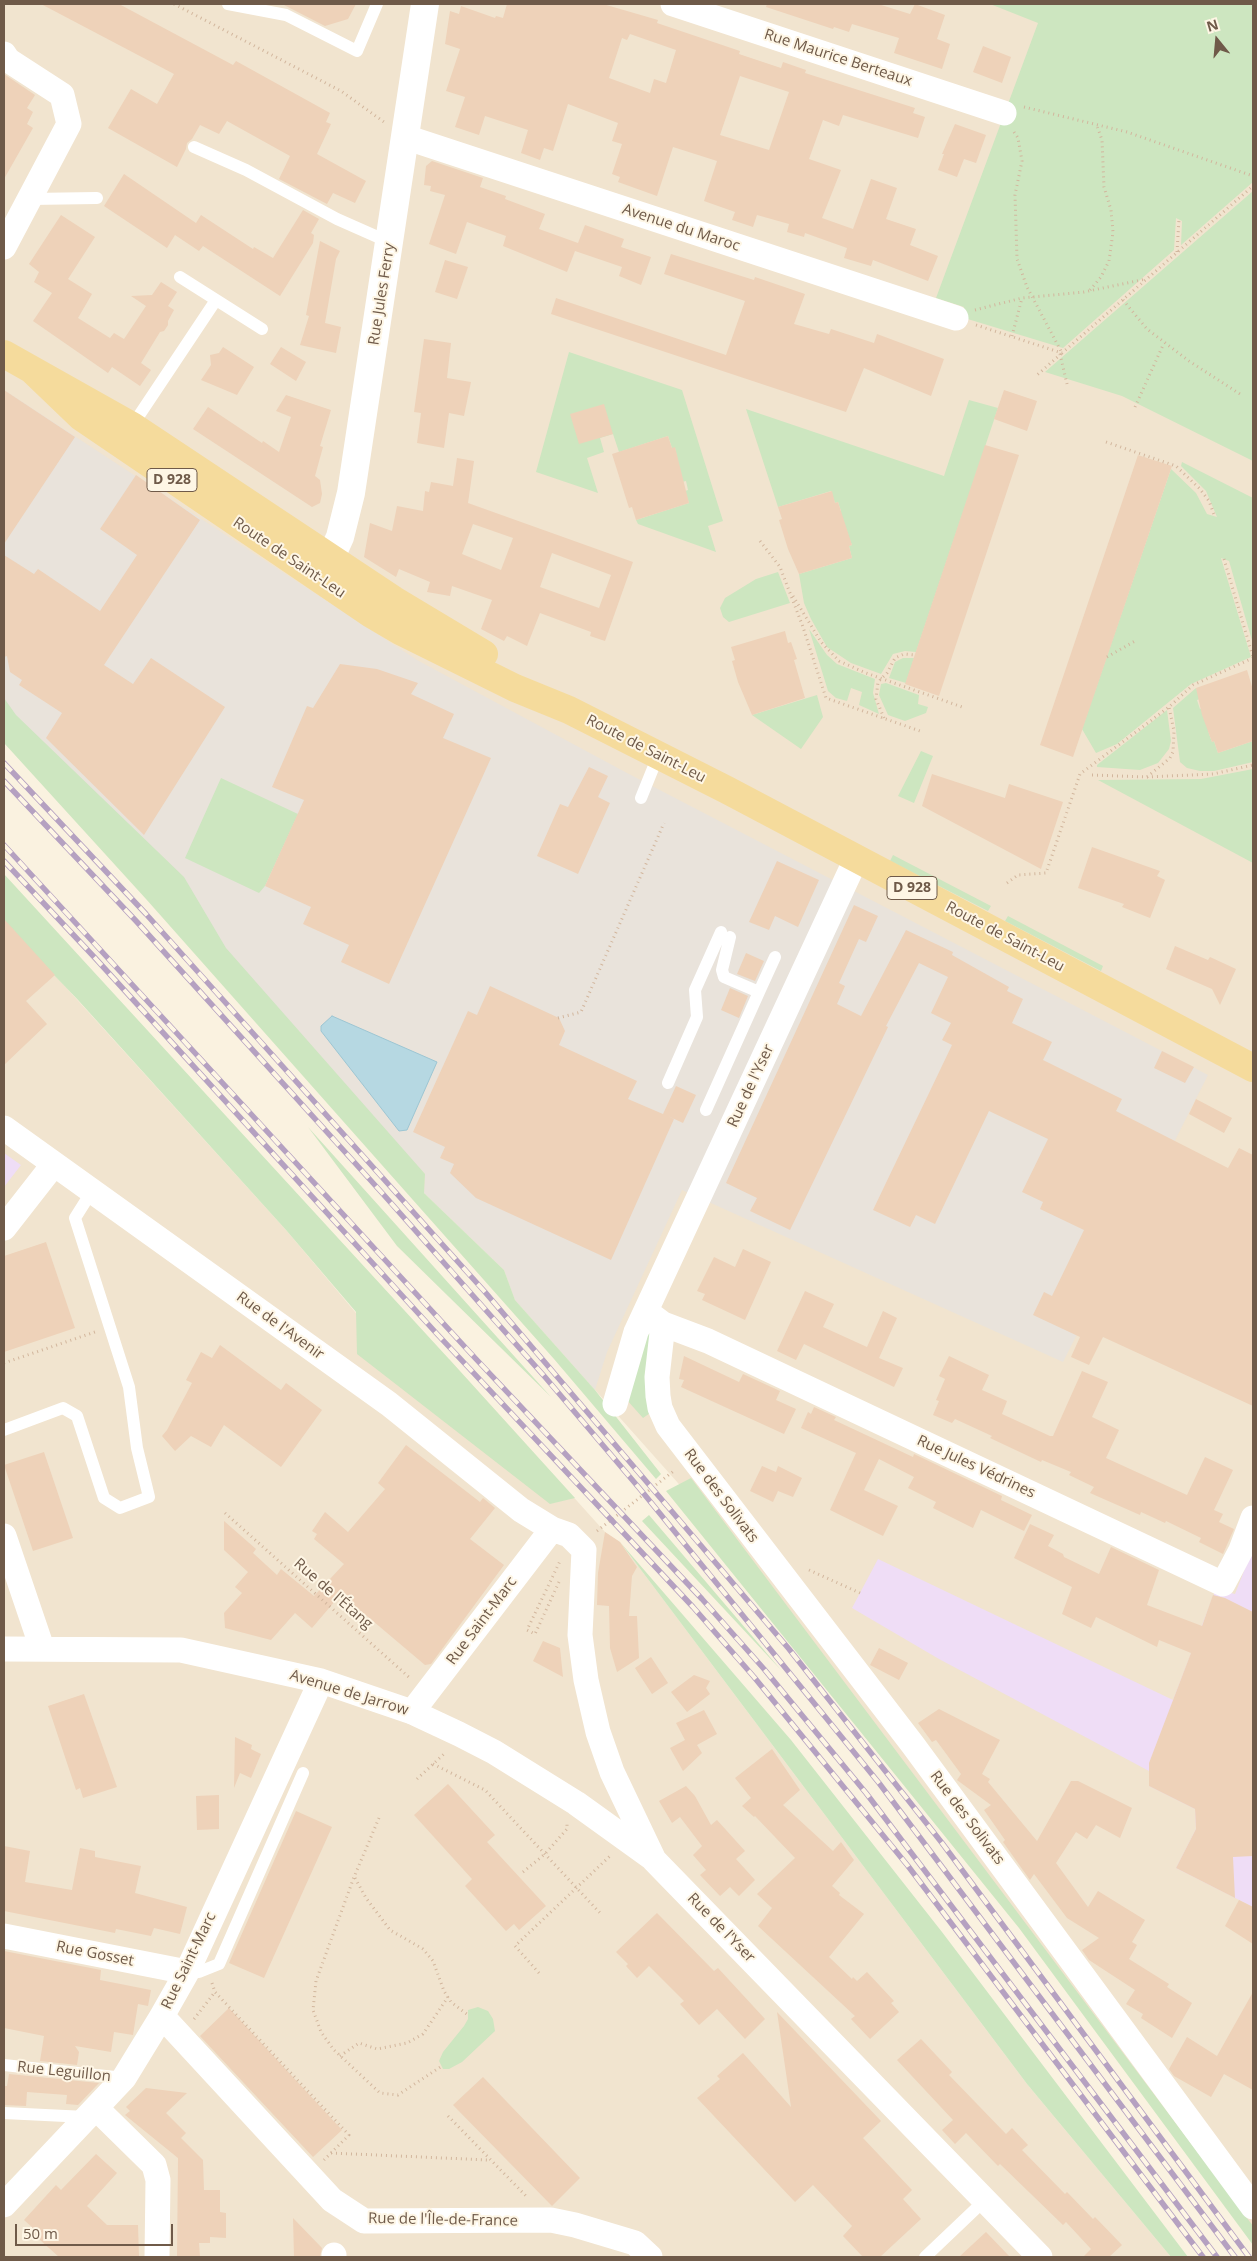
<!DOCTYPE html>
<meta charset="utf-8">
<style>
body{margin:0}
#map{position:relative;width:1257px;height:2261px;overflow:hidden;background:#faf2e0;font-family:"Open Sans",sans-serif}
canvas{display:block}
.frame{position:absolute;inset:0;border:5px solid #6f5a49;pointer-events:none}
.north{position:absolute;left:1192px;top:15px;width:50px;height:50px;-webkit-text-stroke:4px #fef6e5;paint-order:stroke;rotate:343deg;font-size:14px;font-weight:700;line-height:20px;text-align:center;color:#6f5a49}
.north::after{content:'';display:block;margin:auto;width:18px;height:22px;background:#6f5a49;clip-path:polygon(50% 0,100% 100%,50% 72%,0 100%)}
.scale{position:absolute;left:15px;top:2224px;width:158px;height:22px;box-sizing:border-box;border:2px solid #6f5a49;border-top:0;padding-left:6px;font-size:15px;line-height:18px;white-space:nowrap;color:#6f5a49;-webkit-text-stroke:4px #fef6e5;paint-order:stroke}
</style>
<div id="map">
<canvas width="1257" height="2261"></canvas>
<div class="frame"></div>
<div class="north">N</div>
<div class="scale">50 m</div>
</div>
<script>
const context = document.querySelector('canvas').getContext('2d');
context.lineJoin = 'round';
function fill(path, color) { context.fillStyle = color; context.fill(path, 'evenodd'); }
const poly = rows => new Path2D(rows.map(r => 'M' + r).join(''));
function stroke(path, color, width, dash) { context.strokeStyle = color; context.lineWidth = width; context.lineCap = dash ? 'butt' : 'round'; context.setLineDash(dash || []); context.stroke(path); }
function write(font, color, halo, rows, align = 'center') {
  context.font = font + ' "Open Sans",sans-serif'; context.lineWidth = 4; context.setLineDash([]); context.textBaseline = 'middle'; context.strokeStyle = halo; context.fillStyle = color; for (const [text, x, y, turn = 0] of rows) {
    context.save(); context.translate(x, y); context.rotate((+turn || 0) * Math.PI / 180); context.textAlign = isNaN(turn) ? turn : align; if (halo) context.strokeText(text, 0, 0); context.fillText(text, 0, 0); context.restore();
  }
}
fill(poly([
 [4,4,1253,4,1253,2232,751,1565,515,1300,504,1270,424,1193,4,722],
 [4,919,286,1230,420,1389,449,1359,605,1532,620,1542,1027,2084,1171,2257,4,2257]
]), '#f1e4cf');
fill(poly([
 [4,390,417,660,627,773,1208,1075,1063,1362,682,1190,607,1352,595,1390,515,1300,504,1270,424,1193,425,1174,4,722]
]), '#e9e3db');
fill(poly([
 [4,1153,21,1165,4,1187],
 [1253,1548,1253,1907,1176,1868,1196,1829,1195,1809,1149,1786,1149,1771,939,1659,852,1608,878,1559,1173,1700,1216,1589,1235,1594]
]), '#efddf6');
fill(poly([
 [990,4,1253,4,1253,182,1181,245,1182,221,1176,218,1174,250,1063,348,961,317,964,307,936,298,1038,23],
 [1253,191,1253,461,1122,396,1045,372],
 [569,352,682,390,723,521,708,526,716,552,638,524,636,520,689,503,685,491,688,490,686,481,682,482,675,458,677,457,675,448,672,448,668,436,619,452,613,434,600,438,604,452,587,458,598,493,536,472],
 [969,400,998,408,916,652,905,651,893,654,881,674,851,663,827,647,811,619,804,603,799,574,852,558,849,546,852,545,838,512,841,511,838,502,835,503,831,491,778,507,746,409,944,476],
 [1182,462,1253,498,1253,644,1229,561,1221,558,1251,657,1191,684,1117,744,1096,753,1082,729,1171,469,1196,493,1207,514,1217,517,1206,491,1181,466],
 [778,572,790,603,729,622,723,617,720,608,725,598,756,579],
 [809,629,827,655,837,664,875,679,873,693,879,714,859,705,862,692,851,688,847,701,836,698,828,691],
 [903,658,914,658,906,683,889,678,895,662],
 [886,683,919,695,918,704,928,707,926,713,905,721,888,715,879,695,881,684],
 [1196,688,1200,699,1197,700,1200,709,1203,708,1209,734,1212,742,1214,741,1218,753,1253,741,1253,762,1214,771,1200,771,1187,768,1180,762,1173,708],
 [817,695,823,717,801,749,752,715],
 [4,698,16,715,184,877,226,948,425,1174,424,1193,504,1270,515,1300,595,1390,661,1474,656,1479,554,1359,146,899,4,743],
 [1167,710,1171,741,1169,749,1158,763,1140,770,1097,767,1097,765],
 [921,751,933,756,914,803,898,796],
 [1253,769,1253,863,1098,780,1201,779],
 [221,778,298,814,265,886,259,893,185,858],
 [893,855,991,906,988,911,890,861],
 [4,874,449,1359,575,1498,550,1504,357,1354,356,1312,286,1230,78,1000,4,923],
 [1008,916,1103,966,1101,971,1005,921],
 [308,1127,551,1397,397,1246],
 [647,1333,661,1338,653,1411,643,1418,626,1399],
 [691,1478,1253,2226,1253,2245,1019,1928,666,1491],
 [649,1515,781,1670,642,1521],
 [620,1542,791,1740,942,1932,1188,2257,1171,2257,1027,2084],
 [478,2007,488,2011,493,2019,495,2031,462,2062,449,2069,443,2069,439,2061,443,2052,464,2026,468,2019,468,2010]
]), '#cde6c0');
const water = poly([
 [332,1016,437,1062,407,1130,399,1131,321,1031,321,1026,332,1016]
]);
fill(water, '#b6d8e2');
stroke(water, '#9dc6d3', 1);
fill(poly([
 [41,4,119,4,233,65,236,61,330,113,326,122,331,124,317,154,366,181,355,203,333,193,327,204,279,179,290,156,227,121,219,134,200,125,192,139,187,143,186,149,177,167,108,128,131,89,157,104,174,74],
 [282,4,356,4,348,19,325,26],
 [507,4,603,4,658,20,657,23,740,51,739,54,781,68,783,62,806,70,805,73,915,108,913,113,925,117,918,138,843,115,839,126,823,120,809,159,841,170,822,218,853,229,871,179,897,188,886,219,916,229,910,245,938,256,928,281,873,260,871,266,844,258,847,248,805,233,804,237,787,232,789,224,757,215,753,227,732,220,735,212,704,201,717,161,673,147,657,196,618,182,620,177,612,174,622,144,612,141,618,123,568,104,553,151,544,148,540,160,521,153,528,130,485,116,479,135,455,127,465,97,446,91,460,49,445,44,450,11,459,14,461,6,495,18,496,16,503,18],
 [630,34,676,50,666,83,654,79,650,93,609,78,622,38,627,40],
 [740,76,789,92,769,150,720,135],
 [767,4,878,4,910,14,915,4,945,15,937,39,950,44,942,69,894,53,899,38,852,24,849,32,834,27,833,29,766,7],
 [983,46,1011,57,1002,83,973,72],
 [4,74,35,95,27,108,33,112,27,124,33,128,4,179],
 [955,124,986,135,976,163,964,159,957,177,938,170,944,154,942,154],
 [432,161,483,178,480,187,506,196,505,199,545,214,539,229,578,243,585,225,624,239,621,247,651,257,641,285,619,276,622,267,575,251,567,272,503,246,506,236,467,222,456,254,429,244,445,195,430,191,431,186,424,185,426,166],
 [124,174,196,223,201,215,253,249,254,247,273,258,303,210,319,219,311,233,314,235,313,243,280,296,203,246,199,251,175,235,167,248,104,206],
 [61,215,95,237,68,279,92,294,78,318,110,338,114,333,124,339,146,306,131,296,152,295,161,282,177,292,168,306,174,310,168,321,168,325,164,331,160,332,141,363,151,370,140,386,112,367,108,373,33,321,52,293,34,282,39,272,29,264],
 [320,241,340,251,336,259,325,323,341,327,336,353,300,345,309,316,306,315],
 [671,254,754,280,755,277,805,294,794,324,829,334,831,329,874,343,877,334,944,359,931,396,864,368,846,412,551,314,556,298,726,355,745,301,664,274],
 [445,260,468,267,457,299,435,292],
 [424,339,451,343,447,378,471,382,464,416,449,413,444,448,417,443,421,413,414,412],
 [223,347,254,367,237,395,201,380,211,365,210,355,219,353],
 [281,347,306,362,296,381,270,364],
 [4,390,75,437,4,544],
 [1004,390,1037,401,1027,431,994,419],
 [286,395,331,410,320,446,323,447,315,476,320,480,322,494,320,503,312,507,193,429,208,407,262,443,263,441,279,452,291,417,276,411],
 [604,404,613,434,579,444,570,414],
 [668,436,672,448,675,447,689,503,636,520,632,507,629,508,612,454],
 [985,445,1019,455,939,696,905,684],
 [1138,455,1172,466,1073,757,1040,745],
 [457,458,474,461,468,503,633,562,605,641,590,636,591,632,540,613,527,646,507,636,504,641,481,629,492,600,452,586,450,596,427,592,430,582,399,569,396,577,364,557,370,523,392,531,397,506,423,511,425,491,429,492,431,482,453,486],
 [473,524,513,538,501,570,462,554],
 [552,553,611,575,599,608,540,587],
 [136,475,200,520,104,665,133,684,151,658,225,707,144,835,46,738,62,713,19,685,22,680,10,672,7,656,4,657,4,555,34,574,38,569,100,611,137,555,100,529],
 [832,491,835,503,838,502,852,545,849,546,852,558,799,574,788,549,779,520,782,519,778,507],
 [785,631,788,643,791,642,797,659,794,660,805,698,752,715,738,682,732,661,735,660,731,647],
 [340,664,377,669,418,683,411,694,454,714,443,738,491,758,389,984,341,962,349,945,303,924,311,907,265,886,304,800,272,787,307,706,313,708],
 [1247,670,1253,690,1253,741,1218,753,1214,741,1212,742,1202,715,1196,688],
 [589,767,608,776,598,797,610,803,578,874,537,856,560,804,568,807],
 [932,774,1005,798,1009,784,1063,802,1041,869,922,806],
 [1092,847,1160,871,1157,876,1165,880,1150,918,1122,907,1124,904,1078,888],
 [777,861,819,880,798,927,775,916,769,930,749,922],
 [854,905,878,916,866,942,859,939,839,983,845,986,837,1004,861,1016,906,930,953,952,952,955,1009,987,1007,991,1023,999,1012,1023,1052,1042,1043,1060,1122,1099,1116,1111,1228,1168,1239,1148,1253,1155,1253,1406,1103,1337,1089,1365,1071,1357,1080,1337,1033,1315,1044,1292,1052,1296,1084,1230,1040,1209,1043,1202,1022,1192,1048,1139,989,1111,935,1224,916,1215,910,1227,873,1210,952,1045,942,1040,951,1023,931,1013,948,977,919,963,886,1026,888,1027,790,1230,750,1211,757,1198,726,1183],
 [4,919,55,975,26,1001,47,1024,4,1065],
 [1175,946,1208,960,1210,957,1236,969,1220,1005,1212,989,1166,969],
 [746,953,764,961,755,981,737,974],
 [490,986,559,1018,565,1031,559,1045,637,1081,628,1099,663,1114,676,1086,696,1095,683,1123,668,1116,674,1119,611,1260,476,1198,450,1173,454,1164,440,1158,445,1147,413,1132,468,1011,477,1015],
 [730,988,748,996,739,1018,721,1010],
 [1162,1051,1194,1067,1185,1083,1154,1068],
 [1196,1099,1232,1118,1224,1133,1189,1114],
 [46,1242,75,1328,4,1352,4,1256],
 [743,1249,771,1262,745,1320,702,1300,705,1294,697,1291,714,1257,735,1267],
 [805,1291,834,1304,823,1327,867,1347,883,1311,897,1318,879,1358,903,1368,894,1387,804,1344,796,1360,777,1351],
 [220,1345,281,1390,286,1383,322,1410,281,1467,224,1425,211,1447,191,1436,175,1451,162,1436,167,1430,192,1383,186,1380,201,1352,212,1358],
 [684,1356,739,1382,743,1374,780,1391,776,1400,796,1409,784,1434,681,1387,684,1380,679,1379],
 [949,1356,989,1375,982,1390,1007,1401,1002,1414,1050,1436,1053,1436,1082,1371,1108,1382,1092,1417,1119,1430,1106,1458,1187,1495,1205,1457,1233,1470,1214,1510,1223,1514,1219,1522,1234,1529,1223,1554,1199,1542,1201,1538,1166,1521,1165,1523,1141,1512,1140,1515,1090,1493,1094,1487,1069,1475,1071,1472,1042,1460,1041,1462,990,1438,992,1436,955,1419,952,1423,933,1415,939,1401,936,1400,945,1379,939,1376],
 [814,1407,836,1417,834,1420,913,1457,914,1454,1002,1496,1001,1500,1032,1515,1024,1531,981,1510,973,1528,933,1508,936,1502,908,1488,914,1477,879,1459,864,1490,898,1506,883,1536,830,1510,856,1453,801,1428,808,1412,811,1414],
 [406,1445,480,1502,483,1498,495,1508,470,1539,504,1565,431,1664,425,1665,341,1594,312,1628,295,1613,271,1640,225,1628,224,1613,242,1593,235,1587,248,1572,224,1550,224,1521,256,1549,253,1553,277,1575,281,1569,314,1596,344,1564,314,1539,317,1534,312,1531,325,1512,348,1532,385,1489,378,1483],
 [44,1452,73,1538,33,1551,4,1465],
 [762,1466,776,1472,778,1466,802,1478,793,1497,778,1491,773,1502,750,1491],
 [1030,1524,1054,1535,1048,1546,1063,1554,1064,1557,1099,1574,1111,1547,1159,1570,1147,1605,1202,1626,1213,1595,1225,1598,1253,1612,1253,1856,1233,1857,1235,1898,1176,1868,1196,1829,1195,1809,1149,1786,1149,1763,1191,1653,1159,1640,1157,1647,1096,1617,1091,1628,1062,1614,1072,1587,1014,1558],
 [605,1532,620,1542,637,1567,632,1576,629,1616,637,1616,639,1658,617,1672,610,1648,609,1606,597,1605,598,1573],
 [543,1641,560,1648,563,1677,533,1661],
 [879,1648,908,1663,899,1680,870,1665],
 [651,1657,668,1683,652,1694,635,1668],
 [694,1675,710,1681,706,1688,710,1694,687,1712,671,1692],
 [84,1694,117,1787,83,1798,80,1788,76,1790,48,1706],
 [939,1709,1000,1740,982,1774,990,1779,988,1782,1037,1841,1071,1781,1078,1781,1132,1808,1120,1838,1096,1825,1087,1839,1076,1832,1056,1863,1088,1907,1098,1891,1145,1920,1132,1942,1137,1945,1129,1959,1169,1984,1167,1987,1192,2003,1172,2038,1141,2018,1143,2014,1126,2004,1135,1990,1089,1960,1082,1950,1099,1938,1067,1918,1034,1874,1030,1880,1003,1842,1005,1840,984,1810,991,1805,957,1780,961,1774,936,1740,932,1742,918,1723],
 [704,1710,717,1734,697,1745,702,1753,683,1771,670,1748,685,1740,676,1723],
 [235,1737,252,1745,251,1749,261,1754,251,1778,240,1773,234,1788],
 [772,1749,800,1790,783,1805,833,1851,841,1842,854,1860,832,1886,840,1893,839,1895,864,1914,829,1957,852,1979,853,1977,857,1981,867,1972,894,2001,891,2003,899,2012,870,2039,851,2019,855,2016,758,1926,772,1908,757,1894,795,1858,755,1816,754,1817,742,1806,751,1798,735,1778],
 [448,1784,495,1835,487,1842,546,1906,519,1930,514,1924,506,1931,465,1886,472,1879,414,1815],
 [686,1786,695,1796,711,1825,717,1820,745,1851,736,1859,755,1880,739,1896,730,1887,720,1896,700,1875,706,1870,693,1855,702,1846,680,1817,672,1823,659,1801],
 [219,1795,219,1829,197,1830,196,1796],
 [296,1811,332,1827,264,1978,229,1963],
 [4,1846,30,1851,25,1882,72,1890,80,1848,95,1851,95,1857,141,1866,135,1893,187,1907,180,1934,154,1928,151,1936,116,1929,115,1933,4,1911],
 [1239,1900,1253,1907,1253,1944,1225,1926],
 [657,1913,714,1971,718,1968,765,2019,745,2039,717,2009,699,2025,680,2004,684,2001,649,1966,637,1978,626,1966,628,1964,616,1952],
 [4,1951,101,1970,100,1980,151,1990,148,2006,138,2004,133,2035,114,2032,111,2052,75,2046,79,2052,77,2065,40,2061,44,2036,4,2028],
 [1253,1992,1253,2090,1224,2074,1211,2097,1174,2076,1169,2069,1187,2037,1217,2056],
 [229,2008,342,2130,313,2157,200,2036],
 [777,2012,881,2121,863,2138,912,2190,903,2199,921,2219,880,2257,863,2257,843,2236,852,2226,813,2185,795,2202,697,2098,720,2079,717,2076,743,2053,791,2107],
 [921,2039,952,2072,949,2075,1006,2134,1012,2128,1028,2145,1022,2150,1065,2194,1067,2192,1093,2219,1095,2217,1122,2245,1109,2257,1083,2257,1091,2249,1066,2222,1063,2225,1000,2164,998,2166,966,2133,955,2144,942,2130,953,2120,897,2060],
 [9,2074,99,2083,78,2105,66,2104,67,2095,27,2092,26,2106,4,2105,4,2086,7,2086],
 [483,2077,580,2178,552,2206,453,2105],
 [146,2088,187,2093,166,2113,186,2133,181,2138,203,2160,204,2190,220,2190,220,2212,226,2213,226,2238,210,2237,210,2243,199,2243,200,2257,177,2257,178,2158,125,2115,130,2111,126,2107],
 [96,2154,117,2173,87,2206,107,2225,138,2225,139,2257,59,2257,30,2231,33,2228,24,2220,56,2185,61,2190],
 [293,2218,322,2248,320,2257,294,2257],
 [986,2232,1010,2257,959,2257]
]), '#eed2b9');
stroke(poly([
 [174,4,341,91,384,122],
 [1024,107,1127,132,1253,176],
 [1014,132,1018,138,1022,161,1015,195,1017,259,1027,287,1062,353,1037,375],
 [1177,252,1179,219],
 [1090,290,1101,277,1109,261,1113,232,1111,210,1104,187,1102,140,1097,126],
 [1123,300,1147,329,1189,361,1240,394],
 [975,310,1022,298,1084,292,1146,279],
 [976,325,1062,353,1253,186],
 [1012,336,1022,298],
 [1060,354,1067,384],
 [1135,407,1164,343],
 [1106,442,1176,466,1200,489,1209,501,1215,517],
 [760,541,780,567,803,627,826,698,920,731],
 [1224,559,1253,657],
 [793,596,821,642,839,661,866,673,962,707],
 [1107,657,1135,641],
 [884,718,876,699,878,682,887,673,895,658,904,654,915,655],
 [1092,775,1147,777,1213,774,1253,765],
 [1147,777,1170,758,1173,752,1174,731,1169,707],
 [1007,883,1018,875,1046,873,1080,774,1169,707,1193,685,1253,658],
 [558,1018,581,1012,664,823],
 [4,1363,95,1332],
 [225,1513,411,1679],
 [597,1531,675,1470],
 [809,1570,860,1593],
 [559,1582,535,1634,527,1630,561,1559],
 [433,1764,485,1790,601,1914],
 [417,1779,445,1753],
 [379,1818,354,1877,316,1981,313,2010,321,2032,334,2050,380,2093,398,2095,442,2066],
 [523,1872,545,1854,567,1829,567,1824],
 [355,1878,366,1898,390,1930,423,1949,433,1961,444,1991,451,2002,468,2015],
 [539,1973,515,1946,610,1856],
 [212,1983,215,1992,349,2135,324,2160],
 [194,2019,215,1992],
 [340,2056,359,2043,377,2049,407,2043,423,2034,448,1997],
 [448,2116,527,2197],
 [331,2153,488,2160]
]), '#d2b69d', 3, [1, 4]);
stroke(poly([
 [228,4,286,15,357,51,377,4],
 [194,147,246,170,337,219,389,242],
 [30,199,97,198],
 [180,277,262,329],
 [132,426,216,300],
 [641,798,658,756],
 [759,992,775,957],
 [668,1083,697,1017,695,990,721,932],
 [706,1110,759,992,724,977,722,970,730,937],
 [4,1430,63,1408,77,1416,104,1498,120,1508,149,1497,137,1448,129,1387,75,1218,92,1191],
 [187,1972,199,1972,219,1964,303,1773],
 [4,2065,124,2078],
 [4,2113,86,2117],
 [925,2257,985,2200]
]), '#fff', 12);
stroke(poly([
 [673,4,1004,113],
 [4,54,8,60,62,95,69,124,4,247],
 [405,137,956,318],
 [4,1128,389,1404,521,1510,552,1529,569,1535,584,1550,580,1635,586,1680,598,1732,612,1772,654,1860,1040,2257],
 [4,1228,54,1164],
 [647,1312,663,1324,657,1377,658,1396,660,1408,668,1426,913,1745,1253,2207],
 [663,1324,708,1341,1223,1584,1241,1550,1253,1518],
 [615,1404,636,1332,856,859],
 [4,1536,42,1648],
 [4,1649,181,1650,321,1681,412,1712,459,1734,494,1752,576,1803,651,1857],
 [412,1712,552,1529],
 [4,1936,187,1972],
 [162,2016,332,2200,364,2221,551,2220,575,2225,635,2243,650,2257],
 [96,2108,154,2165,158,2180,157,2257],
 [4,2205,124,2078,162,2016,187,1972,321,1681],
 [334,2257,334,2255]
]), '#fff', 25);
stroke(poly([
 [321,579,340,537,351,493,425,4]
]), '#fff', 28);
stroke(poly([
 [4,354,132,426,394,600,484,654],
 [32,370,81,417,371,614,400,631,515,688,569,710,727,790,1253,1068]
]), '#f5db9c', 28);
const rail = poly([
 [4,763,146,914,485,1292,789,1649,942,1843,1249,2257],
 [4,781,137,922,383,1194,545,1377,640,1489,879,1783,1235,2257],
 [4,845,476,1359,702,1599,764,1669,866,1793,1217,2257],
 [4,861,96,959,438,1335,693,1607,754,1677,908,1866,1203,2257]
]);
stroke(rail, '#b5a1c1', 5.5);
stroke(rail, '#fef6e5', 4, [11]);
for (const [x, y, w] of [
 [172,480,50],
 [912,888,50]
]) { const box = new Path2D(); box.roundRect(x - w / 2, y - 11.5, w, 23, 4); context.fillStyle = '#fef6e5'; context.fill(box); stroke(box, '#6f5a49', 1); }
write('bold 14px', '#6f5a49', null, [
 ["D 928",172,480],
 ["D 928",912,888]
]);
write('15px', '#6f5a49', '#fef6e5', [
 ["Rue Maurice Berteaux",838,58,18],
 ["Avenue du Maroc",681,228,18],
 ["Rue Jules Ferry",382,294,-81],
 ["Route de Saint-Leu",289,558,34],
 ["Route de Saint-Leu",646,749,27],
 ["Route de Saint-Leu",1005,937,28],
 ["Rue de l'Yser",751,1086,-65],
 ["Rue de l'Avenir",280,1326,36],
 ["Rue Jules Védrines",976,1467,25],
 ["Rue des Solivats",721,1496,53],
 ["Rue de l'Étang",333,1594,41],
 ["Rue Saint-Marc",482,1621,-53],
 ["Avenue de Jarrow",349,1693,17],
 ["Rue des Solivats",967,1818,53],
 ["Rue de l'Yser",721,1928,46],
 ["Rue Gosset",95,1954,11],
 ["Rue Saint-Marc",189,1961,-64],
 ["Rue Leguillon",64,2072,6],
 ["Rue de l'Île-de-France",443,2220,1]
]);
</script>
